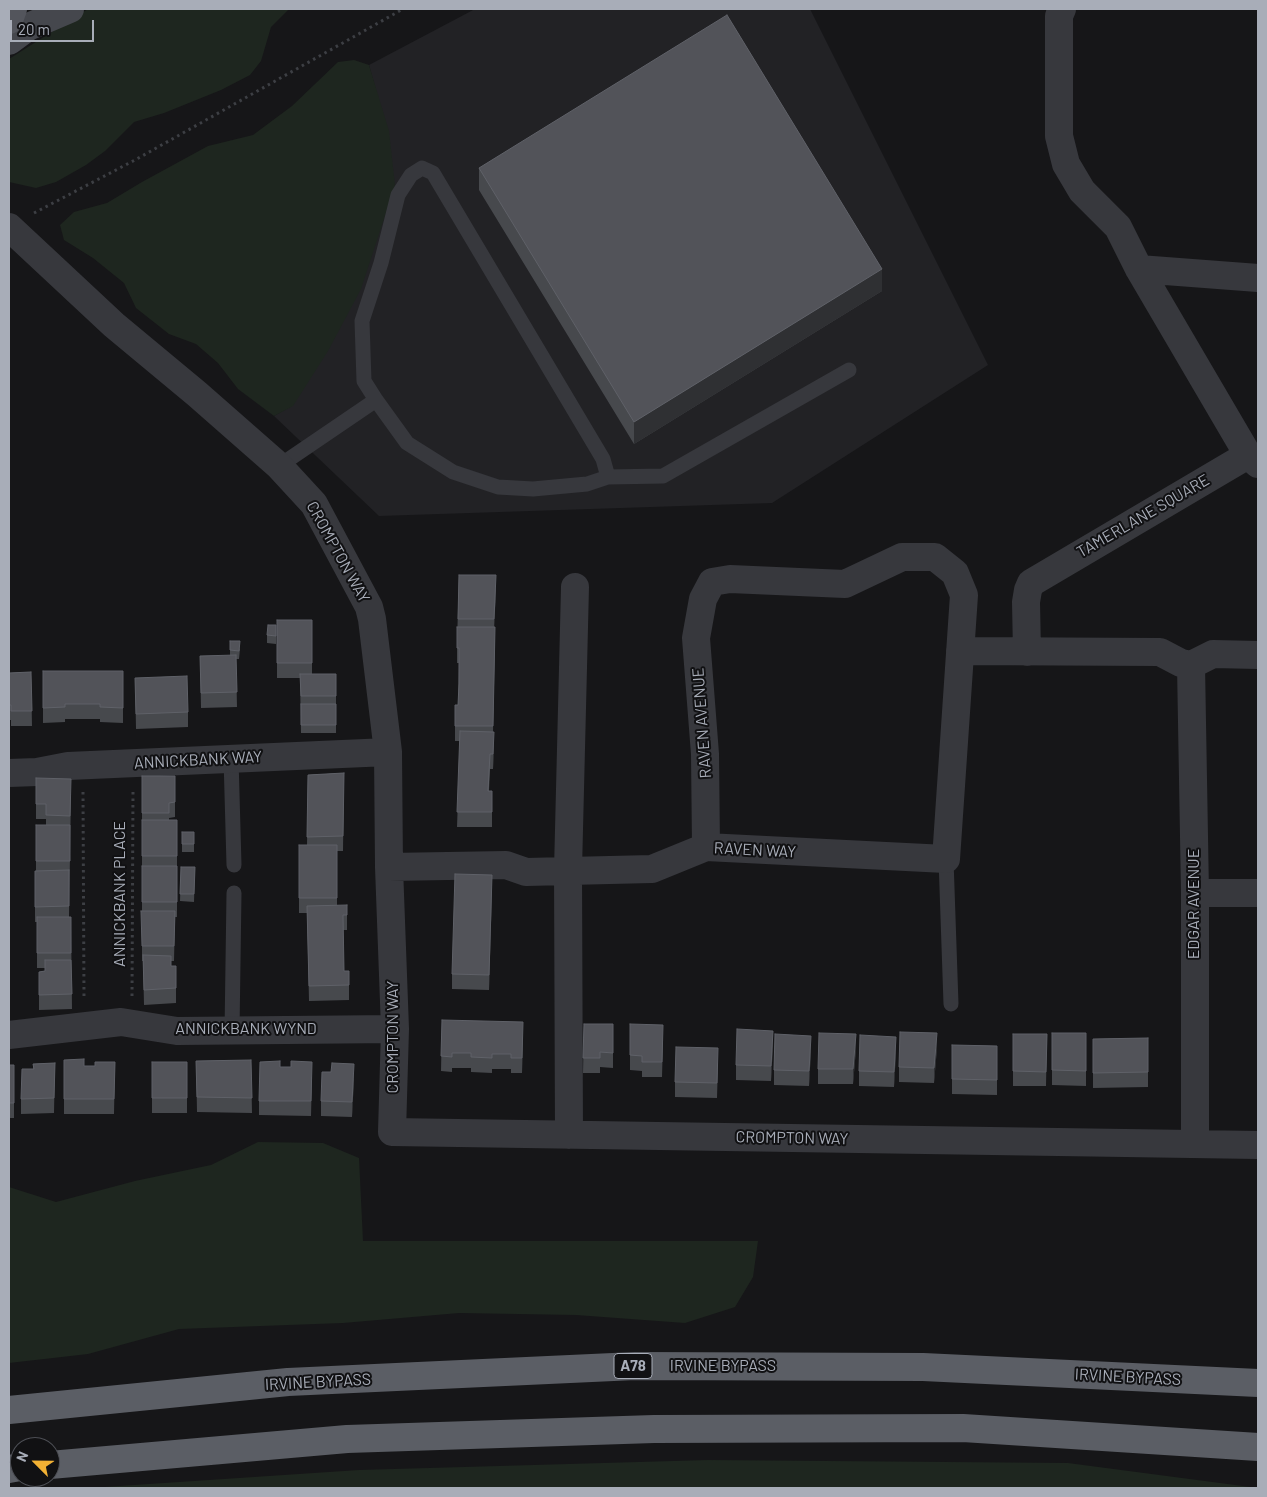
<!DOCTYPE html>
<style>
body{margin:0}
#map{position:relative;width:1267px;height:1497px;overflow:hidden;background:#161618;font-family:Barlow,sans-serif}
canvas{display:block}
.frame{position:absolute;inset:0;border:10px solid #a8adb8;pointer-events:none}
.north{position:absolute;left:10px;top:1437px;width:50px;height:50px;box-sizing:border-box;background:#111113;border:1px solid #4d4f55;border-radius:50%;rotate:293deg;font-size:14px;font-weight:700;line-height:20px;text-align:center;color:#a8adb8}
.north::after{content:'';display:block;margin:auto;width:18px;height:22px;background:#f2b134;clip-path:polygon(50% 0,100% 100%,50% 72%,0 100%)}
.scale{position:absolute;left:10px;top:20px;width:84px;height:22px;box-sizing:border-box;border:2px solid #a8adb8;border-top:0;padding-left:6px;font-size:15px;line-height:18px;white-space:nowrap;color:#a8adb8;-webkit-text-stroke:4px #111113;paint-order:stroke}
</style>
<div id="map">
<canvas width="1267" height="1497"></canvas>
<div class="frame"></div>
<div class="north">N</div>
<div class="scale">20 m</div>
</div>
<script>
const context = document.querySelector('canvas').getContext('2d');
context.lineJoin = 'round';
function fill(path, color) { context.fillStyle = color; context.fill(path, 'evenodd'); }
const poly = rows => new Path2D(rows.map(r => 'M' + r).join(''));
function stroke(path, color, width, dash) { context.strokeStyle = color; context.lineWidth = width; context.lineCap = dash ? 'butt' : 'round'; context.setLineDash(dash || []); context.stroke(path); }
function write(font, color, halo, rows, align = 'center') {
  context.font = font + ' Barlow,sans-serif'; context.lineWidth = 4; context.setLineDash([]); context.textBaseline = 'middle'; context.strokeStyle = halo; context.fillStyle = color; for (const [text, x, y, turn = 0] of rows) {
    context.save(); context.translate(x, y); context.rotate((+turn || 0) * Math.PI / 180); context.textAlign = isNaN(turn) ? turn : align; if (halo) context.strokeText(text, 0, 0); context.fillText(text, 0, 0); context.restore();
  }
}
fill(poly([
 [475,9,810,9,988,365,772,503,379,516,274,416,293,405,378,98,369,65]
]), '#222225');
fill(poly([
 [88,9,289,9,271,27,261,61,250,75,221,90,164,113,134,122,105,151,86,165,56,182,36,188,9,182,9,59],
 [354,60,369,65,389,131,395,185,361,289,328,351,293,406,274,416,238,389,218,363,196,344,169,334,136,308,124,283,93,258,64,240,60,225,74,212,107,203,142,182,208,146,253,135,292,106,338,62],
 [258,1142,323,1143,359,1158,363,1241,758,1241,753,1277,735,1307,685,1323,576,1315,459,1313,343,1323,179,1329,88,1354,9,1363,9,1187,56,1202,135,1181,211,1165],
 [708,1460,1068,1463,1258,1488,89,1488,359,1470]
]), '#1e261f');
stroke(poly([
 [34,213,135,160,403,9],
 [83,792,84,998],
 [132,996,133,790]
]), '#3d3f44', 3, [2.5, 4]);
stroke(poly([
 [279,466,376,400,407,443,453,472,498,487,533,489,587,484,608,477,603,459,433,173,422,168,411,175,398,195,381,263,362,321,364,381,376,400],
 [608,477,663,476,849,370],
 [231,758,234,865],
 [946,859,951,1004],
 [232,1032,234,893]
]), '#37383d', 15);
stroke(poly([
 [1062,9,1059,16,1059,136,1066,164,1082,191,1118,227,1139,269,1248,455,1258,464],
 [9,227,114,325,197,394,279,466,314,504,369,607,372,619,388,752,389,867,395,1029,392,1132,1258,1145],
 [1139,269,1258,278],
 [960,651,1160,652,1181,663,1191,665,1213,654,1258,655],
 [1027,652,1026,602,1028,590,1031,583,1248,455],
 [1191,665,1195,893,1195,1144],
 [9,773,37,772,68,766,388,752],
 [389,867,506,865,526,872,652,869,706,847,946,859,964,595,955,573,935,557,902,557,845,584,730,579,712,582,703,599,696,638,705,754,706,847],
 [1195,893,1258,893],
 [9,1035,121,1022,177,1031,395,1029],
 [569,1135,568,870,575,587]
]), '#37383d', 28);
stroke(poly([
 [9,41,28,27,70,9]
]), '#45474d', 28);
stroke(poly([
 [9,20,13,9]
]), '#53555c', 28);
stroke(poly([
 [9,1410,288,1382,635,1366,923,1367,1258,1383],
 [50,1465,347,1439,654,1429,963,1428,1258,1447],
 [9,1469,20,1467]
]), '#5b5e65', 28);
fill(poly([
 [479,168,882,291,634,444,479,190],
 [459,575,496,590,494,627,495,642,493,732,494,747,493,769,490,769,489,791,492,791,492,827,457,827,460,741,455,741,455,726,458,705,459,663,457,663,457,642],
 [277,620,312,620,312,674,336,674,336,733,301,733,300,678,277,678],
 [276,633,276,644,267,643,267,635],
 [230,641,240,649,239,659,236,659,237,707,201,708,200,656,230,656],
 [43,671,123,671,123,723,100,722,100,719,65,719,65,722,43,723],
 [31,672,32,726,11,726,11,720,9,720,9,673],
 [135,678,188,712,188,727,136,729],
 [344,773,343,851,337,851,337,905,347,915,347,930,343,930,344,971,349,971,349,1000,309,1001,307,913,299,913,299,845,307,845,308,775],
 [142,776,175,776,175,817,169,818,169,820,177,820,177,917,175,917,174,961,171,961,171,966,176,966,176,1003,144,1005,143,961,142,961],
 [36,778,71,794,69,917,71,917,72,1009,39,1010,39,972,45,971,45,968,37,968,37,922,35,922,35,886,36,871,36,825,46,825,46,819,36,819],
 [182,832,194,832,194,852,182,852],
 [181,867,195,867,194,902,180,901],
 [492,890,489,990,452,989,452,974],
 [442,1020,523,1037,522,1073,511,1073,511,1069,492,1069,492,1073,471,1072,471,1068,452,1068,452,1072,441,1071],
 [584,1024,613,1024,613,1068,600,1067,600,1073,583,1073],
 [630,1024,663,1040,662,1077,642,1077,642,1071,630,1070],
 [1052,1033,1086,1033,1086,1086,1052,1085],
 [1013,1034,1047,1034,1046,1086,1013,1086],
 [1148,1038,1148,1087,1093,1088,1093,1039],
 [773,1045,771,1081,736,1080,736,1065],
 [952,1045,997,1046,997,1095,952,1094],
 [937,1048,934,1083,899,1082,899,1067],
 [856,1049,853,1084,818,1084,818,1069],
 [811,1051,809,1086,774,1085,774,1070],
 [896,1052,894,1087,859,1086,859,1071],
 [64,1060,84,1066,95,1066,115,1062,114,1114,64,1114],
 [251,1060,252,1113,197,1112,196,1061],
 [152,1062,187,1062,187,1113,152,1113],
 [55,1063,54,1113,21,1114,21,1099,33,1069,33,1064],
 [718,1063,717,1098,675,1097,675,1082],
 [9,1065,14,1065,14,1118,9,1118],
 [280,1067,312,1077,311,1116,259,1115,259,1101],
 [354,1079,352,1117,321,1116,321,1101]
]), '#47494d');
fill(poly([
 [882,269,882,291,634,444,634,422],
 [496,575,496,590,494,634,494,619],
 [494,732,494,747,493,769,493,754],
 [492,875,492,890,489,990,489,975],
 [523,1022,523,1037,522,1073,522,1058],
 [773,1031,773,1045,771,1081,771,1066],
 [937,1033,937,1048,934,1083,934,1068],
 [856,1034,856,1049,853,1084,853,1069],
 [811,1036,811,1051,809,1086,809,1071],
 [896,1037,896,1052,894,1087,894,1072],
 [354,1064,354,1079,352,1117,352,1102]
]), '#2f3033');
const building = poly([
 [727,15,882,269,634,422,479,168,727,15],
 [459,575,496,575,494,619,458,619,459,575],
 [277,620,312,620,312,663,277,663,277,620],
 [268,625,276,625,276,636,267,635,268,625],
 [457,627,495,627,493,726,455,726,455,705,458,705,459,684,459,648,457,648,457,627],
 [230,641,240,641,239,651,230,650,230,641],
 [236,655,237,692,201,693,200,656,236,655],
 [43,671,123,671,123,708,100,707,100,704,65,704,65,707,43,708,43,671],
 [31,672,32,711,11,711,11,705,9,705,9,673,31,672],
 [300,674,336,674,336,696,301,696,300,674],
 [187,676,188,712,136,714,135,678,187,676],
 [301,704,336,704,336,725,301,725,301,704],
 [460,731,494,732,493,754,490,754,488,791,492,791,492,812,457,812,460,731],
 [344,773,343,836,307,837,308,775,344,773],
 [142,776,175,776,175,802,169,803,169,813,142,813,142,776],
 [36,778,71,779,70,816,46,815,46,804,36,804,36,778],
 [142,820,177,820,177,856,142,856,142,820],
 [36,825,70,825,70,861,36,861,36,825],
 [182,832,194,832,194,844,182,844,182,832],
 [299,845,337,845,337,898,299,898,299,845],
 [142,866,177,866,177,902,142,902,142,866],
 [181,867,195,867,194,894,180,894,181,867],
 [69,870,69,906,35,907,35,871,69,870],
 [455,874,492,875,489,975,452,974,455,874],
 [347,905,347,915,343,915,344,971,349,971,349,985,309,986,307,906,347,905],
 [141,911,175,911,174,946,142,946,141,911],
 [37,917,71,917,71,953,37,953,37,917],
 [143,955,171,956,171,966,176,966,176,988,144,990,143,955],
 [45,960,71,960,72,994,39,995,39,972,45,971,45,960],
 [442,1020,523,1022,522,1058,511,1058,511,1054,492,1054,492,1058,471,1057,471,1053,452,1053,452,1057,441,1056,442,1020],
 [584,1024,613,1024,613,1053,600,1052,600,1058,583,1058,584,1024],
 [630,1024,663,1025,662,1062,642,1062,642,1056,630,1055,630,1024],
 [737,1029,773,1031,771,1066,736,1065,737,1029],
 [900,1032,937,1033,934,1068,899,1067,900,1032],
 [819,1033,856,1034,853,1069,818,1069,819,1033],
 [1052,1033,1086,1033,1086,1071,1052,1070,1052,1033],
 [775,1034,811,1036,809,1071,774,1070,775,1034],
 [1013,1034,1047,1034,1046,1072,1013,1071,1013,1034],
 [860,1035,896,1037,894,1072,859,1071,860,1035],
 [1148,1038,1148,1072,1093,1073,1093,1039,1148,1038],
 [952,1045,997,1046,997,1080,952,1079,952,1045],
 [676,1047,718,1048,717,1083,675,1082,676,1047],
 [84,1059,84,1066,95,1066,95,1062,115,1062,114,1099,64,1099,64,1060,84,1059],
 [251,1060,252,1098,197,1097,196,1061,251,1060],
 [280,1061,280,1067,291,1067,291,1061,312,1062,311,1101,259,1101,260,1062,280,1061],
 [152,1062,187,1062,187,1098,152,1098,152,1062],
 [55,1063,54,1098,21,1099,22,1069,34,1069,33,1064,55,1063],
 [332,1063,354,1064,352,1102,321,1101,322,1072,331,1072,332,1063],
 [9,1065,14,1065,14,1103,9,1103,9,1065]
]);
fill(building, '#525359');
stroke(building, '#5f6168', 1);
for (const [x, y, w] of [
 [633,1366,38]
]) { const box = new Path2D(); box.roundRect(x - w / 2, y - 12.5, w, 25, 4); context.fillStyle = '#111113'; context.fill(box); stroke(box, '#a8adb8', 1); }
write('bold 15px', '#a8adb8', null, [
 ["A78",633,1366]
]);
write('16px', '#a8adb8', '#111113', [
 ["TAMERLANE SQUARE",1143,516,-30],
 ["CROMPTON WAY",338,552,61],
 ["RAVEN AVENUE",702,723,-94],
 ["ANNICKBANK WAY",198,760,-3],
 ["RAVEN WAY",755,850,3],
 ["ANNICKBANK PLACE",120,894,-90],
 ["EDGAR AVENUE",1194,904,-90],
 ["ANNICKBANK WYND",246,1029],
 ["CROMPTON WAY",393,1037,-90],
 ["CROMPTON WAY",792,1138,1],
 ["IRVINE BYPASS",723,1366],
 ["IRVINE BYPASS",1128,1377,3],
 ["IRVINE BYPASS",318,1382,-3]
]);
</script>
